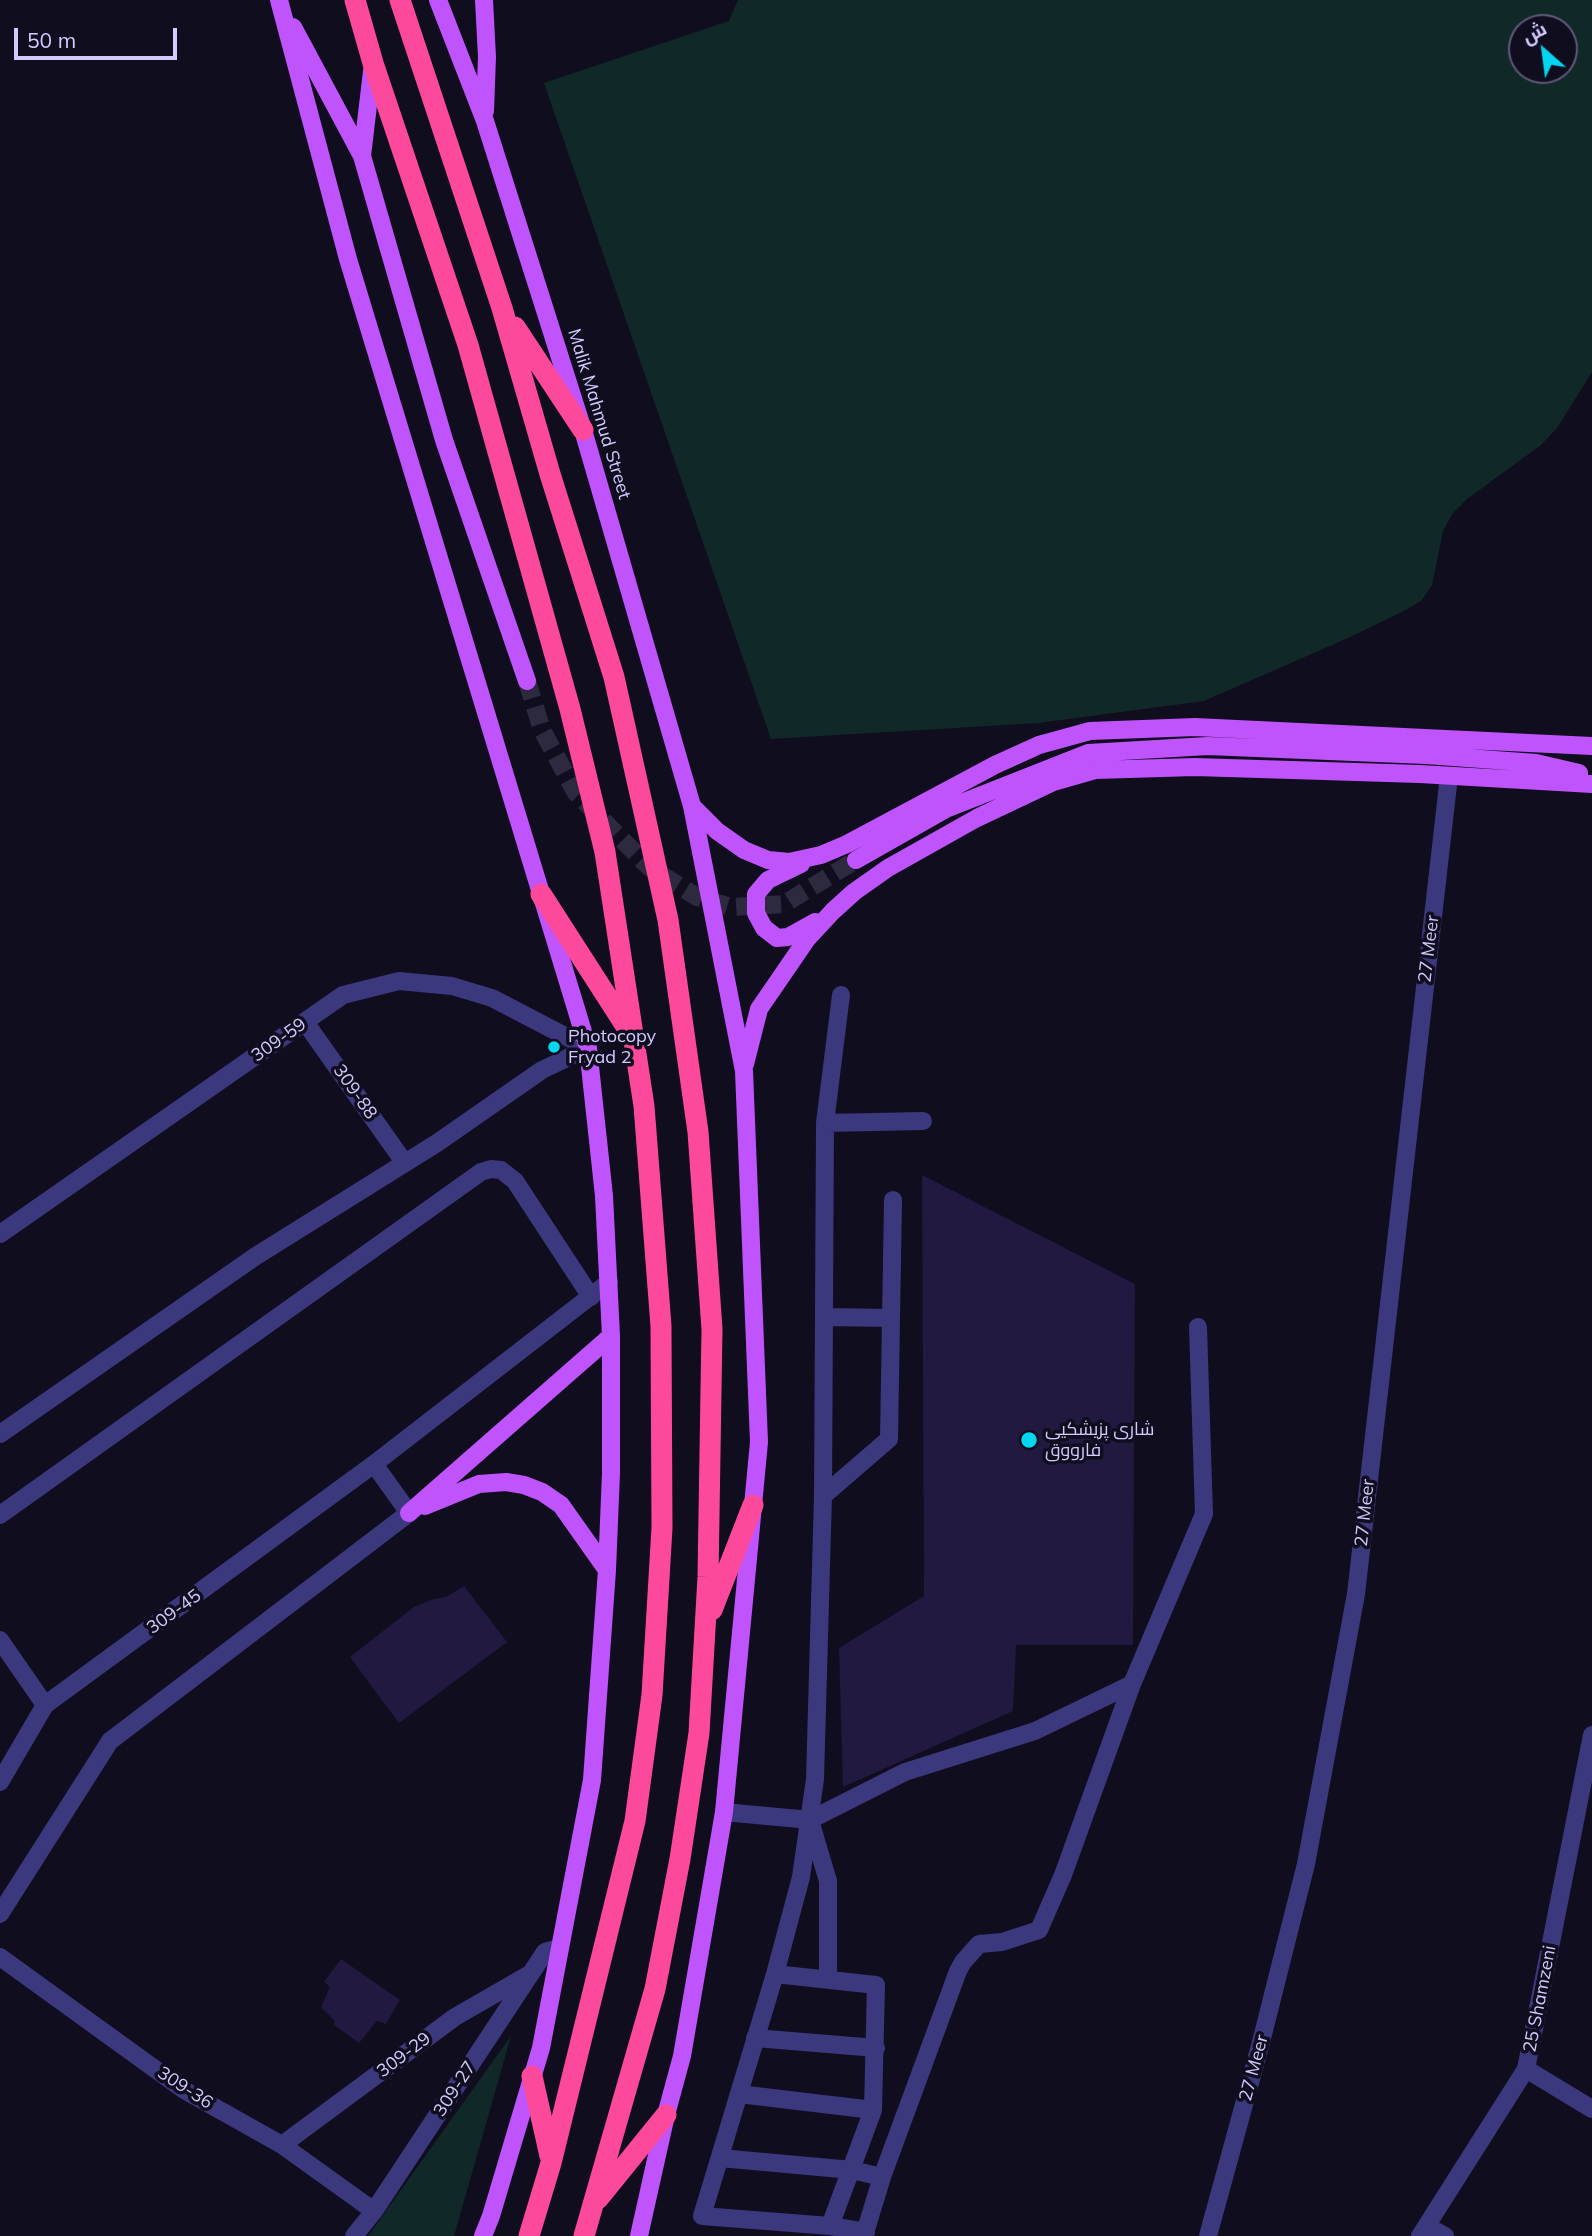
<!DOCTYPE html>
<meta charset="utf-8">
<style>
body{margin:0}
#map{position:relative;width:1592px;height:2236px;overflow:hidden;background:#100d1f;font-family:Mulish,Cairo,sans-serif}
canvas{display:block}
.north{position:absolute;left:1508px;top:14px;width:70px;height:70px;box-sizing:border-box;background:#100d1f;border:2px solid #5e5978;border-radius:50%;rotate:332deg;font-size:19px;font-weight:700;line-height:28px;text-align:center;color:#d2ccfe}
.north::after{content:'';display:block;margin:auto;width:24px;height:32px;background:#04d6f2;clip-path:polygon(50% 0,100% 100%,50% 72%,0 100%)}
.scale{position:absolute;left:14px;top:28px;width:163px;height:32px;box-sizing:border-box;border:4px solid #d2ccfe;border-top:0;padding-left:9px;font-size:21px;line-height:24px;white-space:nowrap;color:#d2ccfe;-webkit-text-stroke:5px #100d1f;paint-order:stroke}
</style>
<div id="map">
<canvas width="1592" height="2236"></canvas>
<div class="north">ش</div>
<div class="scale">50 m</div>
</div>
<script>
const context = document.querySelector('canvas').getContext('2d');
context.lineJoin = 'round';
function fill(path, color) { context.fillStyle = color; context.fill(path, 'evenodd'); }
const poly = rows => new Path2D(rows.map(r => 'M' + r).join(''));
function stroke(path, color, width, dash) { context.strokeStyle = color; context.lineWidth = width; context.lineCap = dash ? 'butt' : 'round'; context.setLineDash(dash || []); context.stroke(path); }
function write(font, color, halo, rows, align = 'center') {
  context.font = font + ' Mulish,Cairo,sans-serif'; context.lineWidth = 7; context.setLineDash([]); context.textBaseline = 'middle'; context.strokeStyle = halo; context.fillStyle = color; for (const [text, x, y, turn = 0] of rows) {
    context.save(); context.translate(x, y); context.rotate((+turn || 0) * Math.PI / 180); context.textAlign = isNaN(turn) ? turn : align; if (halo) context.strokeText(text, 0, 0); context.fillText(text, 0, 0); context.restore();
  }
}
fill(poly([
 [738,0,1592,0,1592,372,1557,428,1541,445,1467,499,1453,513,1443,531,1432,585,1422,600,1408,609,1348,638,1204,701,1038,723,771,739,544,83,729,21],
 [1522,28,1564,28,1564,70,1522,70],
 [511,2036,454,2236,368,2236]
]), '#102928');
fill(poly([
 [922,1175,1135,1284,1133,1645,1016,1645,1013,1711,843,1787,839,1648,924,1596],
 [464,1586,507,1642,399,1723,350,1657,414,1607,434,1599,446,1597],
 [341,1959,400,2000,386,2024,377,2021,359,2043,334,2025,335,2021,321,2007,330,1987,324,1982]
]), '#221940');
stroke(poly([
 [527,681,542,730,576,793,649,867,697,897,731,907,784,904,856,860]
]), '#2d2a40', 18, [18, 9]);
stroke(poly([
 [841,995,825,1123,823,1496,815,1779,801,1877,775,1974,702,2216,830,2226,866,2232],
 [305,1022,404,1162],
 [825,1123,923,1121],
 [0,1234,343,995,399,981,452,986,492,998,588,1048],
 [825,1317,891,1318],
 [0,1434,256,1256,437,1143,542,1070,588,1048],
 [823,1496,889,1439,893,1200],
 [0,1515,481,1172,491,1169,501,1170,515,1181,591,1297],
 [0,1640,45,1705],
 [0,1782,45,1705,374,1464,609,1282],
 [724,1812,810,1820,905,1772,1035,1731,1132,1684],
 [812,1827,828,1881,828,1980],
 [0,1914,110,1741,409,1513,374,1464],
 [0,1957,184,2090,282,2145,374,2211],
 [775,1974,876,1985,873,2110,830,2226],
 [755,2038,876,2048],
 [1526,2069,1592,2109],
 [739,2094,873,2110],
 [282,2145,455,2017,528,1975],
 [720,2158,852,2170,882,2177],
 [1427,2226,1445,2236],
 [354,2236,374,2211,545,1952,559,1948],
 [864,2236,882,2177,958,1971,963,1962,979,1944,1002,1942,1039,1930,1063,1875,1132,1684,1204,1514,1198,1327],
 [1208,2236,1260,2046,1306,1864,1356,1594,1449,776],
 [1420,2236,1526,2069,1592,1735]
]), '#3c387d', 18);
stroke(poly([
 [279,0,348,259,588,1048,604,1196,611,1336,611,1473,607,1570,592,1780,541,2048,491,2216,483,2236],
 [438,0,485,121,583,430,692,806,744,1071,759,1442,724,1812,682,2056,666,2115,639,2236],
 [484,0,487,57,485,111],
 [293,27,362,156],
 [373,63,362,156,444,440,527,681],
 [692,806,717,831,744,850,768,860,789,862,821,855,847,844,995,765,1039,745,1090,731,1195,727,1592,746],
 [856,860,946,809,1088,753,1208,746,1426,755,1536,763,1579,773],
 [801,864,768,880,756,894,756,913,764,928,777,938,788,937,815,922],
 [745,1064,759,1009,807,939,833,911,854,892,888,868,977,818,1053,782,1095,770,1195,767,1420,774,1592,784],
 [425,1506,479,1484,506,1482,524,1485,542,1492,561,1505,607,1570],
 [409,1513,611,1336]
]), '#c054fc', 18);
stroke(poly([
 [355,0,373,63,468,345,570,709,605,852,644,1106,661,1326,662,1528,652,1695,635,1821,551,2163,529,2236],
 [400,0,502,308,550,474,614,677,668,920,698,1132,712,1329,708,1577,699,1733,680,1859,655,1989,584,2236],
 [515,327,583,430],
 [541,894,631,1034],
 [712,1610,753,1505],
 [532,2076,550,2156],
 [598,2199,666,2115]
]), '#fc499c', 21);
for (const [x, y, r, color] of [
 [554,1047,7,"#04d6f2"],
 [1029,1440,9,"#04d6f2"]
]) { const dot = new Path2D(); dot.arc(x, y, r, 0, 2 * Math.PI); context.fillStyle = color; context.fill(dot); stroke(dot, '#100d1f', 2.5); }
write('18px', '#d2ccfe', '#100d1f', [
 ["Malik Mahmud Street",599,414,73],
 ["27 Meer",1429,949,-83],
 ["309-59",279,1040,-35],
 ["309-88",355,1092,55],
 ["27 Meer",1365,1513,-84],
 ["309-45",174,1612,-36],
 ["25 Shamzeni",1540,1999,-79],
 ["309-29",404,2055,-37],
 ["27 Meer",1254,2068,-75],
 ["309-36",185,2088,33],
 ["309-27",455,2089,-57]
]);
write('18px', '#d2ccfe', '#100d1f', [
 ["Photocopy",568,1037],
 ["Fryad 2",568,1058],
 ["شاری پزیشکیی",1045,1430],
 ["فارووق",1045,1451]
], 'left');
</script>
